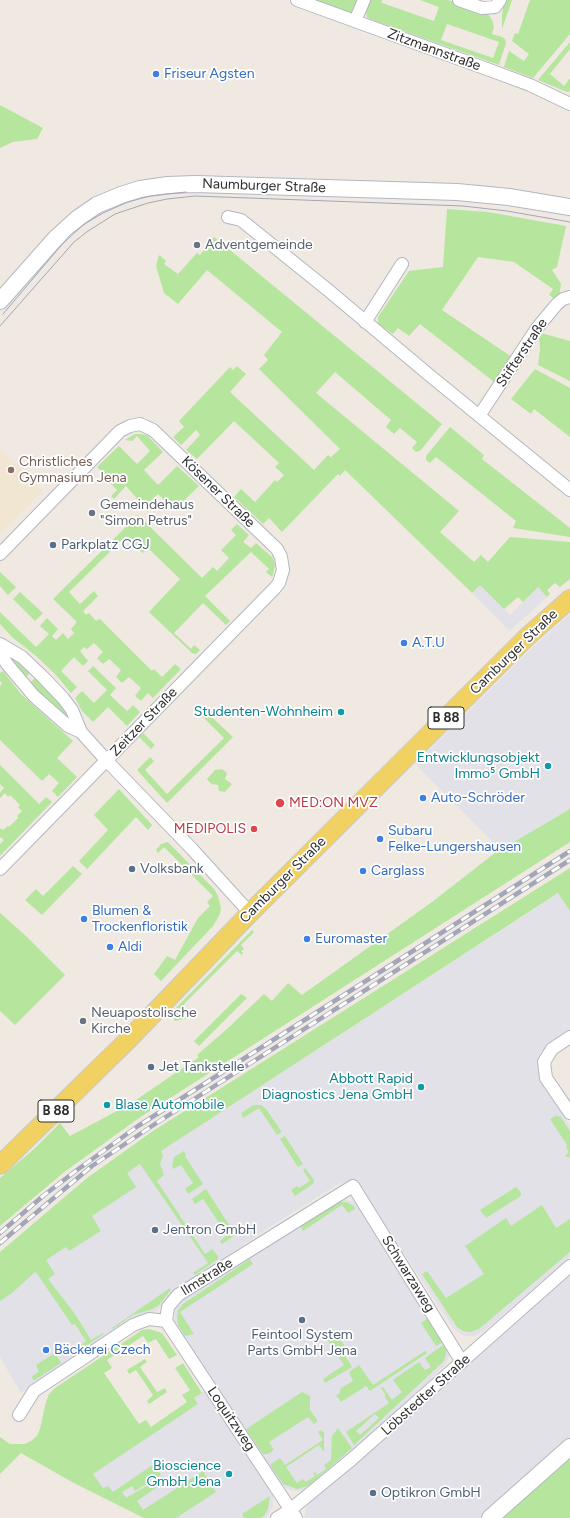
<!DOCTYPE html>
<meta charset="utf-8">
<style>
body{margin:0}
canvas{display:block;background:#efe9e1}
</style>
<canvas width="570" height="1518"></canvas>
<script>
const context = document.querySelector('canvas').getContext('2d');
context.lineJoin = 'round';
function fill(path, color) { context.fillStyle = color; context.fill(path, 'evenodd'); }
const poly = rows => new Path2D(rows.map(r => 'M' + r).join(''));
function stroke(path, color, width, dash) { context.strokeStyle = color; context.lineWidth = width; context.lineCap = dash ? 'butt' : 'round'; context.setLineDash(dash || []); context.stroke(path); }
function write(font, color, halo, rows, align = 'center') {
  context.font = font + ' Figtree,sans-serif'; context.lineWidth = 3.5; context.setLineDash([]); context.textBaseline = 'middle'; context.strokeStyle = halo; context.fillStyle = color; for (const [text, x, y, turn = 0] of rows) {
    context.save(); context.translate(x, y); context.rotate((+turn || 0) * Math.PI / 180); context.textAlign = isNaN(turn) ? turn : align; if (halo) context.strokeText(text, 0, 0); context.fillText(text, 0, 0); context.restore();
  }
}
fill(poly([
 [480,585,510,615,538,587,547,597,510,631,472,593],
 [570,614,570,809,514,842,500,849,415,764,533,647],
 [570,886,570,1030,542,1051,538,1057,537,1068,541,1081,570,1126,570,1257,483,1332,474,1336,464,1336,454,1329,368,1199,348,1183,340,1183,268,1228,177,1290,156,1311,135,1318,21,1393,0,1357,0,1288,127,1173],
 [342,1199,354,1202,359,1207,450,1352,449,1357,445,1365,431,1379,361,1445,311,1487,305,1490,293,1491,284,1487,280,1483,175,1325,175,1311,177,1307,184,1299,275,1239],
 [570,1271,570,1438,479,1518,304,1518,306,1508,309,1503,367,1453],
 [205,1391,270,1490,273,1496,273,1506,266,1518,144,1518,72,1482,198,1404,194,1398]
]), '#e3e1e8');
fill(poly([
 [0,449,43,491,0,533]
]), '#f0e6d1');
fill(poly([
 [316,0,360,0,354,11,351,13],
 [369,0,382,0,382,3,434,21,439,7,420,0,448,0,488,14,492,20,494,27,492,34,502,37,505,39,506,43,499,65,370,19,367,17,366,13],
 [447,24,499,42,493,58,441,40],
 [504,0,512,0,502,29,502,16],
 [530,0,570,0,570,34,533,78,504,67,509,51,524,61,529,54,512,41,515,33,518,34],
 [570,42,570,49,550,74,564,86,570,78,570,91,567,92,538,80],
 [0,105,43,128,37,139,13,142,0,148],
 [447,209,488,212,566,226,557,267,552,270,561,284,559,297,555,299,549,295,553,289,514,262,478,257,442,310,515,359,498,385,420,324,409,336,398,328,393,334,378,324,378,317,409,271,443,267],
 [214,237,442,424,420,451,416,452,412,448,417,442,400,428,394,434,386,427,391,420,335,372,316,393,459,511,440,532,474,562,481,555,488,562,510,537,570,542,570,579,560,587,555,583,547,590,550,594,547,597,538,587,523,602,518,597,504,609,480,585,472,593,345,470,340,476,338,474,282,532,269,518,263,524,234,497,241,489,255,502,275,480,277,482,284,475,275,467,279,463,234,421,197,459,186,450,200,435,196,430,181,445,173,437,184,427,179,421,230,367,233,370,237,366,246,374,230,392,314,470,328,455,336,462,331,457,340,449,259,369,268,360,264,355,282,332,207,270,178,304,164,293,156,266,159,255,166,261,164,264,178,274,197,253,200,255],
 [541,333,570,341,570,381,538,365,540,350,539,337],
 [535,369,570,388,570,437,534,409,531,414,511,399],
 [450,427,484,455,482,459,570,528,570,537,513,528,516,521,436,457,430,463,426,460,426,456],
 [135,434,141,434,147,435,163,452,144,470,158,485,177,466,199,486,174,510,158,494,146,505,143,501,140,502,126,486,114,499,111,496,117,490,109,482,111,480,97,467,119,446,137,464,150,451,137,436,132,441,125,440],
 [138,515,202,578,213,567,217,571,229,558,221,550,236,535,231,530,237,524,249,535,243,542,251,548,256,543,273,558,275,565,273,575,272,577,266,572,269,569,251,552,205,596,230,621,226,625,203,603,174,633,191,649,194,645,200,650,196,654,192,653,149,612,180,579,148,548,143,553,126,536,69,592,80,604,94,591,98,596,83,611,86,615,89,613,96,621,100,619,152,671,154,669,162,677,175,664,181,669,153,698,148,693,141,701,135,696,141,688,129,677,122,683,116,677,121,670,109,659,103,664,97,658,103,652,94,643,87,649,84,647,80,651,88,661,83,666,74,657,61,671,77,687,71,693,56,675,36,656,12,637,0,624,0,612,36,647,49,634,40,626,47,618,58,629,52,636,56,640,63,633,68,639,74,633,71,629,77,622,53,599],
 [0,572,16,587,8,595,0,586],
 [20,592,43,613,35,621,13,599],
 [8,653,33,670,23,680,15,668],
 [93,666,116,688,110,695,127,711,133,705,140,712,127,726,108,707,93,722,82,711,75,698,82,691,94,703,107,690,88,671],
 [3,671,21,694,73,741,57,758,77,777,58,797,52,791,59,783,49,774,42,781,0,740,0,686,2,683,0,681,0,673],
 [38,675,67,709,71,722,28,685],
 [204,710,233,737,167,803,137,770,150,757,154,761,145,770,167,794,224,738,200,714],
 [143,733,155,745,151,749,139,737],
 [0,765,39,804,46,797,52,802,0,856,0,844,4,840,0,837,0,828,3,830,8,826,9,827,18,818,17,816,22,811,18,807,20,805,10,795,8,797,5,793,0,798,0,793,4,788,0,784],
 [222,769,227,773,225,779,232,784,225,792,219,791,218,785,211,784,207,779,215,770],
 [119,789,152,825,148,830,136,817,87,869,79,861,108,830,94,815],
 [570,809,570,842,139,1118,63,1173,0,1226,0,1178,34,1149,60,1123,70,1136,130,1104,199,1057,197,1055,227,1029,264,994,272,1001,288,983,302,995,432,902,500,849,514,842],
 [168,842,214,889,218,896,221,908,220,914,213,926,161,981,154,974,167,956,175,960,198,918,210,906,207,902,213,896,164,847,158,853,156,850,161,844],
 [73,866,82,874,42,915,25,900,36,889,43,896],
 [570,868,570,911,558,893,161,1151,163,1155,160,1164,164,1175,157,1181,205,1254,212,1249,218,1256,218,1259,195,1275,193,1273,208,1263,140,1164,127,1173,136,1187,92,1216,101,1231,69,1251,66,1247,46,1260,55,1274,48,1279,75,1314,91,1340,103,1333,104,1334,78,1351,76,1350,76,1348,86,1341,75,1324,72,1325,38,1275,35,1272,12,1293,0,1301,0,1252,87,1178,153,1131],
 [0,913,25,935,65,975,15,1025,0,1011],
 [252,930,254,932,241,945,244,949,241,951,243,953,242,955,237,951,181,1007,190,1016,185,1019,175,1021,174,1019,174,1010],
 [241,994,247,998,199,1046,194,1041],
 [254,1105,261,1105,266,1109,282,1132,277,1135,259,1108,243,1118,241,1113],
 [557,1115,558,1117,560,1116,570,1131,570,1158,565,1156,569,1152,566,1147,567,1145,550,1119],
 [285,1136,303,1164,298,1167,280,1139],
 [184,1151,186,1155,185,1156,203,1184,188,1194,185,1189,193,1183,181,1165,173,1169,172,1166,174,1157],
 [305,1168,314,1180,314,1183,295,1196,291,1190,297,1186,299,1188,310,1181,303,1170],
 [516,1187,521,1193,521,1196,486,1218,480,1210],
 [206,1189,231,1228,234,1227,238,1233,222,1244,220,1241,227,1235,203,1199,195,1204,192,1199],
 [338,1202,346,1202,354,1206,355,1209,348,1213,342,1205,303,1231,300,1226],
 [542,1205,556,1228,570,1219,570,1252,479,1329,470,1332,463,1331,457,1327,422,1274,427,1271,446,1298,484,1274,465,1246,506,1218,511,1226],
 [250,1259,253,1264,180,1312,194,1334,185,1336,178,1325,177,1317,178,1310,183,1304],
 [170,1288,171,1290,159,1305,153,1309,133,1315,113,1329,112,1328],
 [429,1317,445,1341,436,1346,421,1323],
 [149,1329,162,1333,177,1355,169,1359,156,1339,148,1343,143,1336,107,1360,112,1368,104,1373,139,1424,146,1420,151,1427,187,1402,182,1395,190,1390,175,1368,183,1363,202,1393,194,1398,198,1404,93,1474,103,1488,108,1486,113,1492,154,1464,161,1475,135,1491,132,1486,122,1492,126,1498,162,1477,166,1481,137,1501,143,1510,203,1471,216,1492,176,1518,144,1518,72,1482,21,1453,0,1474,0,1437,10,1444,25,1444,31,1441,37,1436,40,1429,46,1402,49,1394,55,1388,142,1330],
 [334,1330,348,1351,344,1354,352,1367,325,1383,323,1379,344,1365,325,1336],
 [446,1343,446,1355,443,1362,354,1445,346,1432,389,1403,385,1397,385,1394,381,1388,383,1387,392,1400,402,1392,393,1380,419,1362,425,1370,431,1367,425,1358],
 [375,1414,379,1418,360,1435,356,1431],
 [425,1351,427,1353,370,1391,366,1386,341,1402,336,1395,339,1394,341,1388,353,1381,349,1372,359,1365,373,1385],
 [55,1353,61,1363,35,1380,33,1380,32,1376,39,1372,36,1365],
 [145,1359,147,1362,140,1367,157,1392,165,1388,167,1392,149,1404,147,1401,153,1395,136,1370,129,1374,127,1370],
 [302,1392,310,1396,310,1410,318,1421,314,1424,308,1417,269,1442,274,1450,268,1454,263,1454,246,1429],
 [338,1428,352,1448,336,1462,308,1486,297,1489,283,1484,270,1465,280,1458,285,1465,323,1440,318,1432,321,1430,324,1433,324,1452,319,1445,286,1467,297,1483,303,1479,306,1482,315,1476,313,1473,315,1472,317,1475,326,1469,324,1465,331,1460,332,1436],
 [570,1456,570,1518,500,1518],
 [270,1496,268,1509,264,1516,261,1518,244,1518,242,1514]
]), '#b6e59e');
const street = poly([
 [297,0,487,69,530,85,570,104],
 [459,0,482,8,495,7,500,0],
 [355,21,364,0],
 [228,217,241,220,328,290,428,374,570,490],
 [365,322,402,264],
 [479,416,537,328,557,304,563,299,570,297],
 [0,554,120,431,130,426,140,424,153,430,277,549,281,557,283,570,279,583,275,588,0,869],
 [0,644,22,657,43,677,63,698,72,710,81,732,107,761,192,849,250,913],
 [0,652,7,664,34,696,68,726,81,732],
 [570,1037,552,1049,544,1062,546,1078,570,1113],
 [166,1321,168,1307,178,1295,353,1186,462,1362],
 [166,1321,296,1518],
 [19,1415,34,1391,133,1325,149,1319,166,1321],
 [277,1518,290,1510,352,1459,570,1266]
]);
const secondary = poly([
 [0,301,55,239,78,218,97,205,121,195,140,189,168,185,195,184,457,192,509,197,570,207],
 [490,1518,570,1447]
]);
const primary = poly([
 [0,1165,128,1040,250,913,527,637,570,599]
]);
stroke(street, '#b4b7c1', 14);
stroke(secondary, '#b4b7c1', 18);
stroke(primary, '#c9c9c9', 20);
stroke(street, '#fff', 12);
stroke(secondary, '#fff', 16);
stroke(primary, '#f2d163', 18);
stroke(poly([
 [3,314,70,235,86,223,103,213,128,202,150,196,186,192],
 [0,326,74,242,88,231,115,214,148,203,167,199,195,196,463,206,507,211,570,222]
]), '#a3a6b8', 1);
const rail = poly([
 [0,1233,43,1196,77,1170,138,1126,570,851],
 [0,1243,92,1166,158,1122,570,860]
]);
stroke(rail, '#a3a6b8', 4.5);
stroke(rail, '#fff', 3, [9]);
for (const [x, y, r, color] of [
 [156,74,4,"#3f7fe0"],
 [197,245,4,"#6b7280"],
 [11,470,4,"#8d6e63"],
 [92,513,4,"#6b7280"],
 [53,545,4,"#5c6f8a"],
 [404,643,4,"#3f7fe0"],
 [341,712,4,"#0f9aa8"],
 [548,766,4,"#0f9aa8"],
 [423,798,4,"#3f7fe0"],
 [280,803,5,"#e0444e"],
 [254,829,4,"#e0444e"],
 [380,839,4,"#3f7fe0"],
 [132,869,4,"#5c6f8a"],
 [363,871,4,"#3f7fe0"],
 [84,919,4,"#3f7fe0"],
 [307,939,4,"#3f7fe0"],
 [110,947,4,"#3f7fe0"],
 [83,1021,4,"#6b7280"],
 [151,1067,4,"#5c6f8a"],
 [421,1087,4,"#0f9aa8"],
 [107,1105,4,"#0f9aa8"],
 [155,1230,4,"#5c6f8a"],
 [302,1320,4,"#5c6f8a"],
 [46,1350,4,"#3f7fe0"],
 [229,1474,4,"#0f9aa8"],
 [373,1493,4,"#5c6f8a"]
]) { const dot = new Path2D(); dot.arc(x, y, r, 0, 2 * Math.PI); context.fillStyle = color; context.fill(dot); stroke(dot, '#fff', 1.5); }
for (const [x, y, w] of [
 [446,718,36],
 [56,1111,36]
]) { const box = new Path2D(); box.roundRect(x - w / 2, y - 11, w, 22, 3); context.fillStyle = '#fff'; context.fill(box); stroke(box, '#2e2e2e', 1); }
write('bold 13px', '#2e2e2e', null, [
 ["B 88",446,718],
 ["B 88",56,1111]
]);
write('14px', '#2e2e2e', '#fff', [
 ["Zitzmannstraße",434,50,20],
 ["Naumburger Straße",264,186,2],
 ["Stifterstraße",522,353,-56],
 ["Kösener Straße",218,492,44],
 ["Camburger Straße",514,652,-44],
 ["Zeitzer Straße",144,722,-46],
 ["Camburger Straße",283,880,-45],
 ["Schwarzaweg",408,1274,58],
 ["Ilmstraße",207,1277,-32],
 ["Löbstedter Straße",426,1395,-42],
 ["Loquitzweg",231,1419,56]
]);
write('14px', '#366cbe', '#fff', [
 ["Friseur Agsten",164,74],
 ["A.T.U",412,643],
 ["Auto-Schröder",431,798],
 ["Subaru",388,831],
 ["Felke-Lungershausen",388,847],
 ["Carglass",371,871],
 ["Blumen &",92,911],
 ["Trockenfloristik",92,927],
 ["Euromaster",315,939],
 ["Aldi",118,947],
 ["Bäckerei Czech",54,1350]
], 'left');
write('14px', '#5b616d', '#fff', [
 ["Adventgemeinde",205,245],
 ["Gemeindehaus",100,505],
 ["\"Simon Petrus\"",100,521],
 ["Neuapostolische",91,1013],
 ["Kirche",91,1029]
], 'left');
write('14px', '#785e54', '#fff', [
 ["Christliches",19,462],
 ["Gymnasium Jena",19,478]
], 'left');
write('14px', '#4e5e75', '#fff', [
 ["Parkplatz CGJ",61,545],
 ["Volksbank",140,869],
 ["Jet Tankstelle",159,1067],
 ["Jentron GmbH",163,1230],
 ["Feintool System",302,1335,"center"],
 ["Parts GmbH Jena",302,1351,"center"],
 ["Optikron GmbH",381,1493]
], 'left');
write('14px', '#0d838f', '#fff', [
 ["Studenten-Wohnheim",333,712],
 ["Entwicklungsobjekt",540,758],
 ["Immo⁵ GmbH",540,774],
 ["Abbott Rapid",413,1079],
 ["Diagnostics Jena GmbH",413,1095],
 ["Blase Automobile",115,1105,"left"],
 ["Bioscience",221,1466],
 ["GmbH Jena",221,1482]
], 'right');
write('14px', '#be3a42', '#fff', [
 ["MED:ON MVZ",289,803],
 ["MEDIPOLIS",246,829,"right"]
], 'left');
</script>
